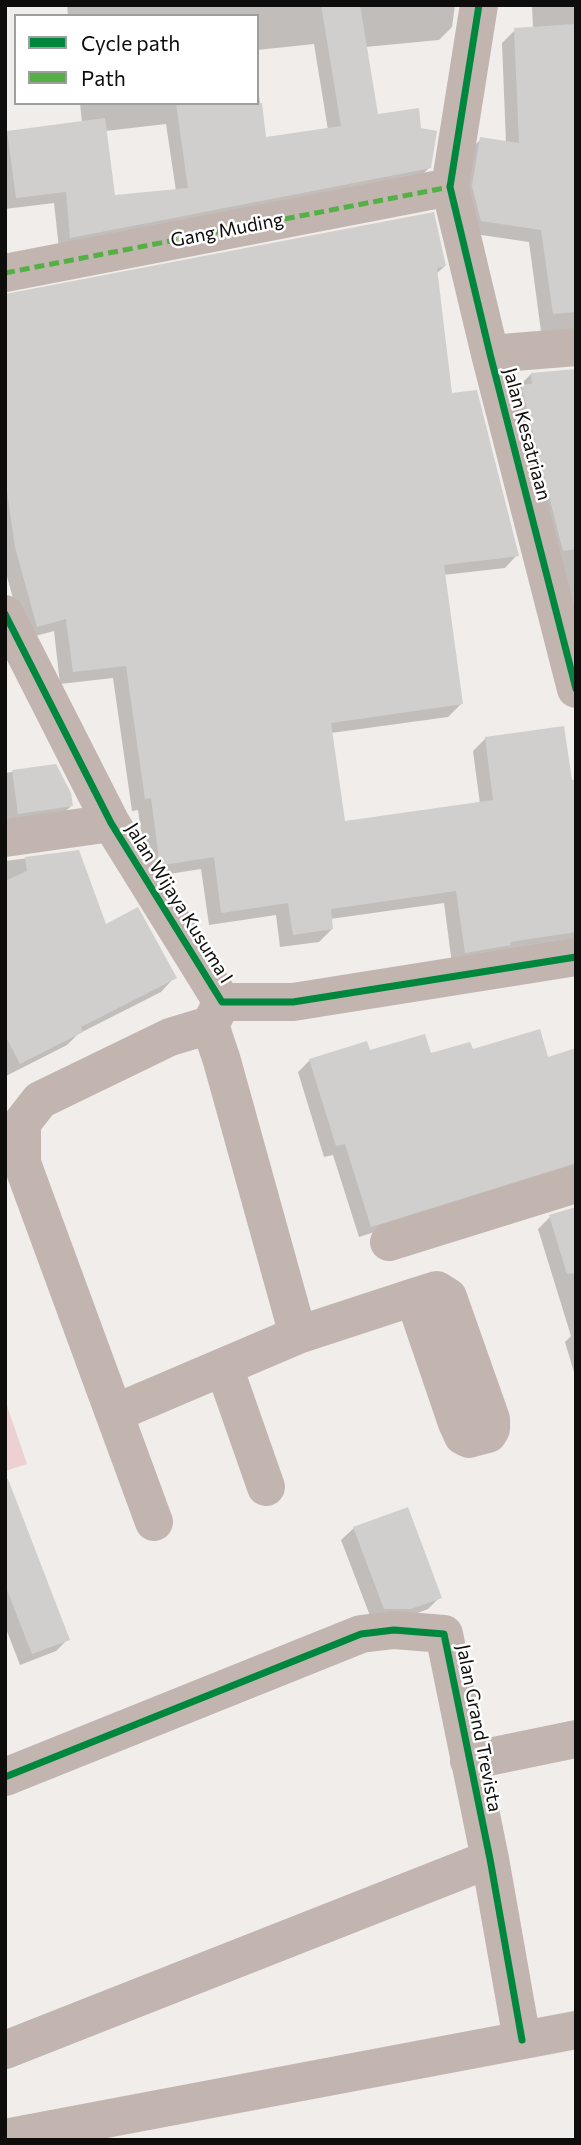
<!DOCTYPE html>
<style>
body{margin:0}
#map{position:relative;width:581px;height:2145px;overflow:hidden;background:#f0edea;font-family:Commissioner,sans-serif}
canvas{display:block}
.frame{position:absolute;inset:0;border:7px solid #0e0d0b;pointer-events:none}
.legend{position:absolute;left:14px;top:14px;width:245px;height:91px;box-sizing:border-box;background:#fff;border:2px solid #9f9e9d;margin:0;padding:9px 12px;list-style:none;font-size:21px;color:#0e0d0b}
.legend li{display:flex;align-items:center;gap:14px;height:35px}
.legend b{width:35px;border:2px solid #9f9e9d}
</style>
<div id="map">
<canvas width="581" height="2145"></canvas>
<div class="frame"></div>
<ul class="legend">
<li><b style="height:9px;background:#00873e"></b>Cycle path</li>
<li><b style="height:9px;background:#54b044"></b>Path</li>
</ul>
</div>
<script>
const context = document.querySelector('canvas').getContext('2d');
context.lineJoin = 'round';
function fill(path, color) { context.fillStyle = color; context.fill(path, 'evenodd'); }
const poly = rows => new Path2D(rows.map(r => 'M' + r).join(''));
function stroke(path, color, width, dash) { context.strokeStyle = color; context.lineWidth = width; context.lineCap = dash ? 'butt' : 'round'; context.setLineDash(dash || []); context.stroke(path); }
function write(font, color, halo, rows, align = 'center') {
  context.font = font + ' Commissioner,sans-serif'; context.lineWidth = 5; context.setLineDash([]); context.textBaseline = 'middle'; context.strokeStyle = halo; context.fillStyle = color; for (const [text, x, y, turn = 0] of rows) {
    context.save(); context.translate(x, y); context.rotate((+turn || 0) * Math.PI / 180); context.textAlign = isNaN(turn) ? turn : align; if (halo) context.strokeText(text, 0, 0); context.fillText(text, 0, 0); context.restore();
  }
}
fill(poly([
 [5,1400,27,1464,5,1471]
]), '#edd1d2');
fill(poly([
 [67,5,455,5,452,27,439,40,365,47,376,116,429,168,417,180,59,249,54,203,5,209,5,135,8,132,82,123,80,103,257,103,257,78,264,139,328,130,314,44,257,50,257,16,68,16],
 [166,124,176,191,114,197,105,131],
 [532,5,576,5,576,343,542,339,529,242,468,233,468,152,481,139,506,143,502,43,515,30,533,29],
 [445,266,436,274,450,395,517,555,505,568,443,575,461,704,448,717,331,733,344,823,480,804,473,751,486,738,576,810,576,942,452,964,444,903,330,919,332,929,319,942,280,947,276,915,209,925,201,869,150,877,147,872,138,810,132,811,113,678,60,684,54,631,24,639,5,569,5,296],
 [576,371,576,639,518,387,531,374],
 [55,766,71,806,58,819,5,826,5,773],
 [78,852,105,926,174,978,161,992,78,1034,67,1045,6,1076,5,861],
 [576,1050,576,1178,556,1174,359,1237,333,1155,324,1157,298,1072,310,1060,368,1052,430,1055,471,1051,547,1059],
 [576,1209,576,1379,565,1342,571,1336,538,1229,550,1217],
 [354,1528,440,1597,428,1609,397,1621,372,1621,341,1540],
 [5,1549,68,1639,56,1651,20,1665,5,1626]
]), '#0003');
fill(poly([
 [321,5,360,5,378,114,419,108,421,128,437,131,431,168,70,238,66,192,16,198,7,131,105,118,115,195,188,188,176,103,262,103,266,137,341,126],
 [576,24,576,312,553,314,541,230,481,221,472,186,480,137,519,143,514,28],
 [434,212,446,266,437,268,452,393,477,390,519,556,444,565,463,704,331,723,345,821,493,800,485,737,564,726,572,780,576,780,576,932,510,942,511,945,465,953,456,891,331,909,333,929,293,935,288,903,221,913,214,857,163,865,159,859,151,798,145,799,126,666,73,672,66,619,37,627,15,547,5,478,5,294],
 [576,369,576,549,563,551,521,385,532,384,531,373],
 [56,764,71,793,73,806,18,814,12,770],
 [79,850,106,924,138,907,177,978,81,1027,83,1032,20,1064,5,1035,5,881,27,871,25,857],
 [540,1029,548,1057,576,1048,576,1163,371,1227,345,1144,336,1146,309,1059,367,1041,370,1050,425,1034,431,1053,470,1042,473,1049],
 [576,1207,576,1273,567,1274,549,1215],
 [8,1479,70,1640,32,1654,5,1585,5,1480],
 [408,1507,442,1598,411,1609,384,1609,353,1527]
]), '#d1cfcd');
stroke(poly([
 [479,5,450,187,490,354,576,689],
 [5,273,450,187],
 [490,354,576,347],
 [5,614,111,823,222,1002,293,1002,576,957],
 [5,838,111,823],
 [210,1025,222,1061,298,1335],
 [389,1242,576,1184],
 [224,1367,266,1487],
 [115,1413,298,1335,414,1297,437,1290,448,1297,491,1419,491,1429,488,1434,469,1439,463,1436,457,1423,414,1297],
 [154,1522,22,1163,22,1123,40,1100,170,1037,210,1025,222,1002],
 [469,1761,576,1739],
 [5,1777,361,1634,394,1630,444,1634,490,1859,522,2040],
 [5,2050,490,1859],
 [5,2138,576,2030]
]), '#c2b5b0', 38);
stroke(poly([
 [5,273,450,187]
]), '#54b044', 5, [10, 5]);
stroke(poly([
 [479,5,450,187,490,354,576,689],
 [5,614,111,823,222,1002,293,1002,576,957],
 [5,1777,361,1634,394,1630,444,1634,490,1859,522,2040]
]), '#00873e', 7);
write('19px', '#0e0d0b', '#fff', [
 ["Gang Muding",227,230,-11],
 ["Jalan Kesatriaan",527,434,75],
 ["Jalan Wijaya Kusuma I",179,903,58],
 ["Jalan Grand Trevista",479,1728,79]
]);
</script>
